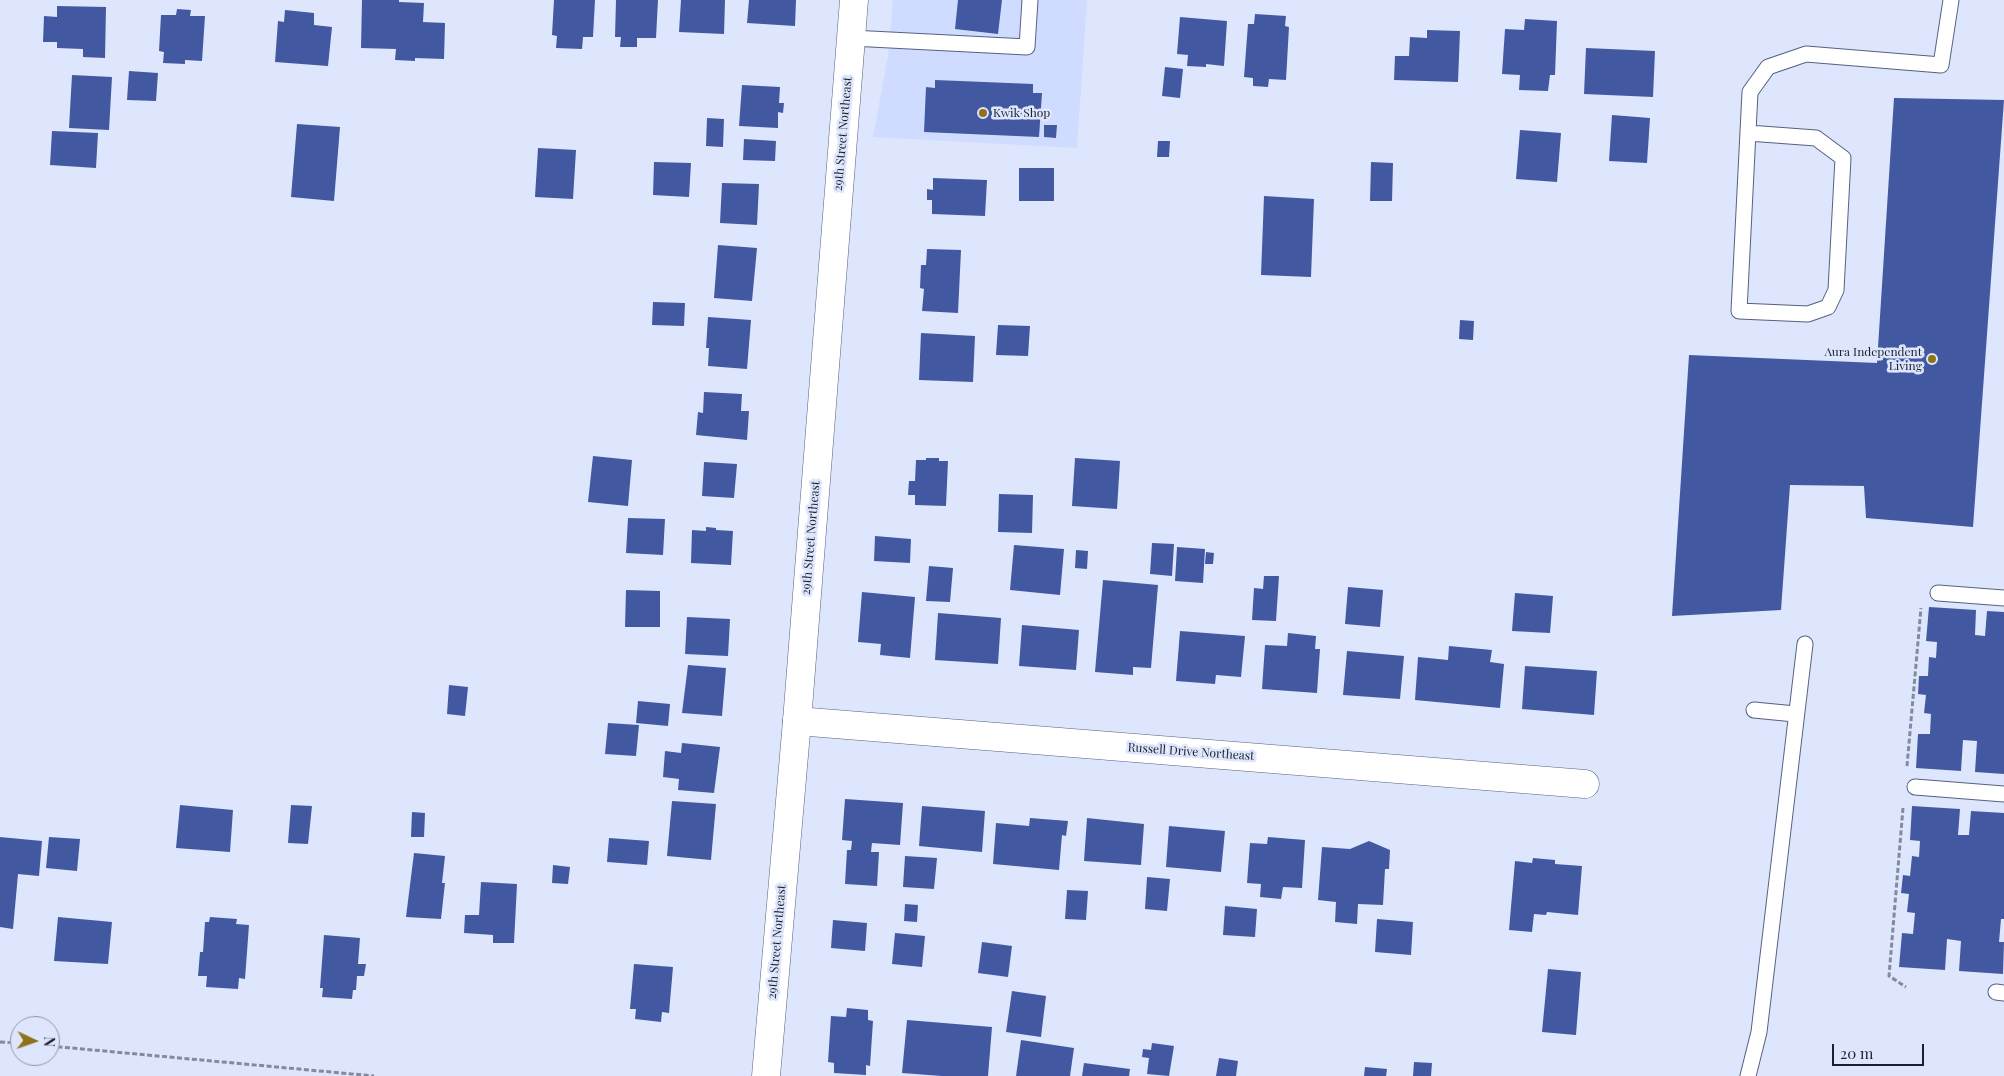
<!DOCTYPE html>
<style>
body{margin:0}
#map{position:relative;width:2004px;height:1076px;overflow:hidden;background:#dde6fc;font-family:"Playfair Display",serif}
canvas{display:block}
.north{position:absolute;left:10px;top:1016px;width:50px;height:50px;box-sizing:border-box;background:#dde6fc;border:1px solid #8f97aa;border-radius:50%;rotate:93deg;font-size:14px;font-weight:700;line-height:20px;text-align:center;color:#1b202e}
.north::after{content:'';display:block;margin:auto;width:18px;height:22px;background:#917218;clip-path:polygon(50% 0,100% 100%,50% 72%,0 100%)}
.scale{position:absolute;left:1832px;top:1044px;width:92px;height:22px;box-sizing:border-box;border:2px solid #1b202e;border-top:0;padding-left:6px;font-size:15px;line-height:18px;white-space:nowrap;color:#1b202e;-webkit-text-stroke:4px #dde6fc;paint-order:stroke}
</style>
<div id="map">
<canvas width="2004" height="1076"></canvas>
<div class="north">N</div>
<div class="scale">20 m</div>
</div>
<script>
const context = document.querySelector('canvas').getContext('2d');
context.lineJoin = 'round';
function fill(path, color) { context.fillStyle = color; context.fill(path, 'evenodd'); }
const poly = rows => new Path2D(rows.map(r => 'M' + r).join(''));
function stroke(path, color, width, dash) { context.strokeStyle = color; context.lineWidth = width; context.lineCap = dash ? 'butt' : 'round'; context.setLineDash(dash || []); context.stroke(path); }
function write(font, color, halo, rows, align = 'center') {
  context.font = font + ' "Playfair Display",serif'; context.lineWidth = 5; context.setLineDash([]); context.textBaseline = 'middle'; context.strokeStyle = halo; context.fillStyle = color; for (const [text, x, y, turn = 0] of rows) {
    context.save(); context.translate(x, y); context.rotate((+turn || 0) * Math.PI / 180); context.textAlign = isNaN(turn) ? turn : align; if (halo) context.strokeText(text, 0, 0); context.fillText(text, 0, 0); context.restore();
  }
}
fill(poly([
 [893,0,1087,0,1077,148,873,137,888,56]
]), '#cfdcff');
fill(poly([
 [362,0,399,0,399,2,424,3,423,22,445,23,444,59,415,58,415,61,395,60,396,49,361,48],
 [554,0,595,0,593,37,583,37,582,49,556,48,557,36,552,35],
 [616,0,658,0,656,38,637,38,637,47,620,47,621,37,615,37],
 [681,0,725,0,724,34,679,32],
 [749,0,796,0,795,26,747,23],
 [958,0,1002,0,998,34,955,29],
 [57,6,106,7,105,58,83,57,83,49,57,48,57,42,43,42,44,16,57,17],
 [177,9,191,10,190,16,205,16,202,61,185,60,185,64,163,63,164,52,159,51,161,15,176,15],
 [285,10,314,13,314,25,332,27,328,66,275,62,278,21,284,22],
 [1255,14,1286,16,1285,26,1289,27,1286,80,1269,79,1268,87,1253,86,1253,78,1244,77,1248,24,1254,24],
 [1180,17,1227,21,1224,66,1206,64,1206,67,1187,66,1188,55,1177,54],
 [1525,19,1557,21,1555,75,1550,75,1548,91,1519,90,1520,75,1502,74,1505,29,1524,30],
 [1427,30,1460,31,1458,82,1394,80,1395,56,1409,56,1410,37,1427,38],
 [1586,48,1655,51,1653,97,1584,94],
 [1165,67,1183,69,1180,98,1162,96],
 [129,71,158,73,156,101,127,100],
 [72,75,112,77,109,130,69,128],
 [935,80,1033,84,1033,93,1042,93,1039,137,924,132,926,87,935,88],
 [742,85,780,87,779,103,784,103,783,113,778,112,778,128,739,126],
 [1894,98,2004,100,1973,527,1866,518,1864,486,1790,485,1781,610,1672,616,1689,355,1877,363],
 [1612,115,1650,118,1647,163,1609,161],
 [707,118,724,119,723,147,706,146],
 [297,124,340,127,334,201,291,197],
 [1044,125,1057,125,1056,138,1044,137],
 [1520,130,1561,133,1557,182,1516,179],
 [52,131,98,133,96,168,50,165],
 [744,139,776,141,775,161,743,160],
 [1158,141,1170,141,1169,157,1157,157],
 [538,148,576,150,573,199,535,197],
 [654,162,691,163,689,197,653,195],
 [1371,162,1393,163,1392,201,1370,201],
 [1019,168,1054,168,1054,201,1019,201],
 [933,178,987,180,985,216,932,214,932,200,927,200,927,189,933,190],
 [722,183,759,184,757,225,720,223],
 [1264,196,1314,199,1311,277,1261,275],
 [718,245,757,248,752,301,714,298],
 [927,249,961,250,958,313,922,311,924,289,920,288,921,265,926,265],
 [653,302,685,303,684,326,652,325],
 [708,317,751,320,747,369,708,366,709,348,706,348],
 [1460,320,1474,321,1473,340,1459,339],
 [998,325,1030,326,1028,356,996,355],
 [921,333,975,336,973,382,919,380],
 [704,392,742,394,741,411,749,411,747,440,696,435,698,412,703,413],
 [593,456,632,460,628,506,588,502],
 [926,458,939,458,939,461,948,461,946,506,915,505,915,495,908,495,909,481,915,481,916,460,926,460],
 [1075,458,1120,461,1117,509,1072,506],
 [704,462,737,464,734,498,702,496],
 [999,494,1033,495,1032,533,998,532],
 [628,518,665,519,663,555,626,553],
 [706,527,716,528,716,530,733,531,731,565,691,563,692,530,706,531],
 [875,536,911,539,910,563,874,561],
 [1152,543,1174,544,1172,576,1150,574],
 [1014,545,1064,549,1060,595,1010,590],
 [1177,547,1205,549,1203,583,1175,581],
 [1076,550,1088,551,1087,569,1075,568],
 [1206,552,1214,553,1213,564,1205,564],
 [929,566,953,568,950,602,926,601],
 [1264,576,1279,576,1276,621,1252,620,1254,588,1263,589],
 [1103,580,1158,585,1151,668,1133,667,1133,675,1095,672],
 [1348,587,1383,590,1380,627,1345,624],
 [626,590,660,591,660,627,625,627],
 [862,592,915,597,910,658,880,655,881,644,858,642],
 [1515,593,1553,596,1550,633,1512,631],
 [1929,607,1976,610,1975,635,1985,636,1987,611,2004,612,2004,774,1975,772,1977,741,1963,740,1961,771,1916,768,1918,734,1930,734,1931,714,1924,713,1926,695,1918,694,1919,676,1928,676,1929,657,1936,658,1937,642,1926,641],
 [938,613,1001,618,998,664,935,660],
 [687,617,730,619,728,656,685,654],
 [1022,625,1079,630,1076,670,1019,666],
 [1180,631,1245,636,1241,677,1216,675,1215,684,1176,681],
 [1288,633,1316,636,1315,649,1320,649,1317,693,1262,689,1265,645,1287,646],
 [1449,646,1492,650,1490,662,1504,664,1500,708,1415,700,1418,657,1448,660],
 [1347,651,1404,656,1400,699,1343,695],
 [688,665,726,668,722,716,682,713],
 [1525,666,1597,671,1594,715,1522,709],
 [449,685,468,687,465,716,447,714],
 [638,701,670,704,668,726,636,723],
 [608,723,639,725,636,756,605,754],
 [682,743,720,747,714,793,678,790,679,779,663,777,665,751,681,753],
 [845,799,903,803,900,845,872,843,871,852,879,852,877,886,845,884,847,850,851,850,852,841,842,840],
 [672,801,716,804,711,860,667,856],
 [180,805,233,810,230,852,176,848],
 [291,805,312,806,308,844,288,843],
 [922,806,985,811,982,852,919,846],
 [1912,806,1960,809,1958,835,1969,835,1971,811,2004,813,2004,919,2001,919,1999,942,2004,942,2003,974,1959,971,1961,941,1947,939,1945,970,1899,967,1902,933,1913,934,1915,913,1907,912,1909,894,1901,893,1903,875,1910,876,1912,856,1919,857,1920,841,1910,840],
 [412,812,425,813,424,837,411,837],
 [1030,818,1068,821,1066,836,1062,835,1059,870,993,864,996,823,1029,826],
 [1087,818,1144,824,1141,865,1084,861],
 [1169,826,1225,831,1221,872,1166,867],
 [0,837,42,841,39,876,18,874,13,929,0,927],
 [49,837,80,839,77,871,46,868],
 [1268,837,1305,840,1302,888,1283,887,1281,899,1260,897,1261,884,1247,883,1250,843,1267,844],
 [609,838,649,841,647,865,607,862],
 [1369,841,1390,850,1389,869,1385,869,1383,905,1358,904,1357,924,1335,922,1336,902,1318,900,1322,847,1350,849],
 [414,853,445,856,442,883,445,883,441,919,406,917],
 [905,856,937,858,934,889,903,887],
 [1533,858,1555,860,1555,864,1582,866,1578,915,1547,912,1546,915,1534,914,1532,932,1509,930,1515,861,1532,863],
 [553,865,570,867,568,884,552,883],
 [1147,877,1170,879,1167,911,1145,909],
 [481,882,517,884,514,943,493,943,493,935,464,933,465,915,479,915],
 [1067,890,1088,891,1086,920,1065,919],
 [905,904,918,905,917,922,904,921],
 [1225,906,1257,909,1255,937,1223,935],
 [58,917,112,922,108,964,54,961],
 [210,917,237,919,236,924,249,925,245,979,239,978,238,989,206,987,207,976,198,976,200,952,203,952,205,922,209,922],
 [1377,919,1413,922,1411,955,1375,952],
 [833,920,867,923,865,951,831,948],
 [895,933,925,936,922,967,892,964],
 [324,935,360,938,358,964,366,964,364,976,357,976,356,990,353,990,352,999,322,997,323,988,320,988],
 [982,942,1012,946,1008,977,978,973],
 [634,964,673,967,669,1013,662,1012,661,1022,635,1019,636,1009,630,1009],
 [1548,969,1581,972,1576,1035,1542,1032],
 [1012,991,1046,996,1041,1037,1006,1032],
 [847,1008,868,1010,868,1020,873,1021,870,1066,866,1065,866,1075,834,1073,834,1063,828,1062,831,1016,846,1017],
 [907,1020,992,1027,988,1076,942,1076,902,1073],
 [1021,1040,1074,1048,1070,1076,1016,1076],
 [1152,1043,1174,1046,1169,1076,1147,1074,1149,1058,1142,1057,1143,1049,1151,1050],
 [1219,1058,1238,1061,1236,1076,1216,1076],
 [1414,1062,1432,1063,1431,1076,1413,1076],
 [1084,1063,1130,1069,1129,1076,1082,1076],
 [1365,1067,1387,1069,1386,1076,1364,1076]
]), '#4259a1');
const service = poly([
 [851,38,1027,47,1030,0],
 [1748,133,1816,138,1843,158,1836,290,1828,307,1808,314,1739,311,1750,92,1768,67,1806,54,1941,65,1951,0],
 [1938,593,2004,598],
 [1754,710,1795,714],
 [1915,787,2004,794],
 [1996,992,2004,993],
 [1748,1076,1759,1032,1805,644]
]);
const minor = poly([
 [797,721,1585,784]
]);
const secondary = poly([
 [766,1076,797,721,854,0]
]);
stroke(service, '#556181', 17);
stroke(minor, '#556181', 29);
stroke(secondary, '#556181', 29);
stroke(poly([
 [1907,766,1921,608],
 [1903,808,1889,976,1906,987],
 [0,1042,20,1043],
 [50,1046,374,1076]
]), '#838a9d', 3, [5, 2.5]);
stroke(service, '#fff', 15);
stroke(minor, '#fff', 28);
stroke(secondary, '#fff', 28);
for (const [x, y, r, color] of [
 [983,113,5,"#917218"],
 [1932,359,5,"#917218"]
]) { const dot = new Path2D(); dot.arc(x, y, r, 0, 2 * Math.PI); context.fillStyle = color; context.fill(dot); stroke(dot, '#dde6fc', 2); }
write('12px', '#1b202e', '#dde6fc', [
 ["Kwik Shop",993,113],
 ["Aura Independent",1922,352,"right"],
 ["Living",1922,366,"right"]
], 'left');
write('12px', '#1b202e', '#dde6fc', [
 ["29th Street Northeast",843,134,-85],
 ["29th Street Northeast",811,538,-85],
 ["Russell Drive Northeast",1191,752,4],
 ["29th Street Northeast",777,942,-85]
]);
</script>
